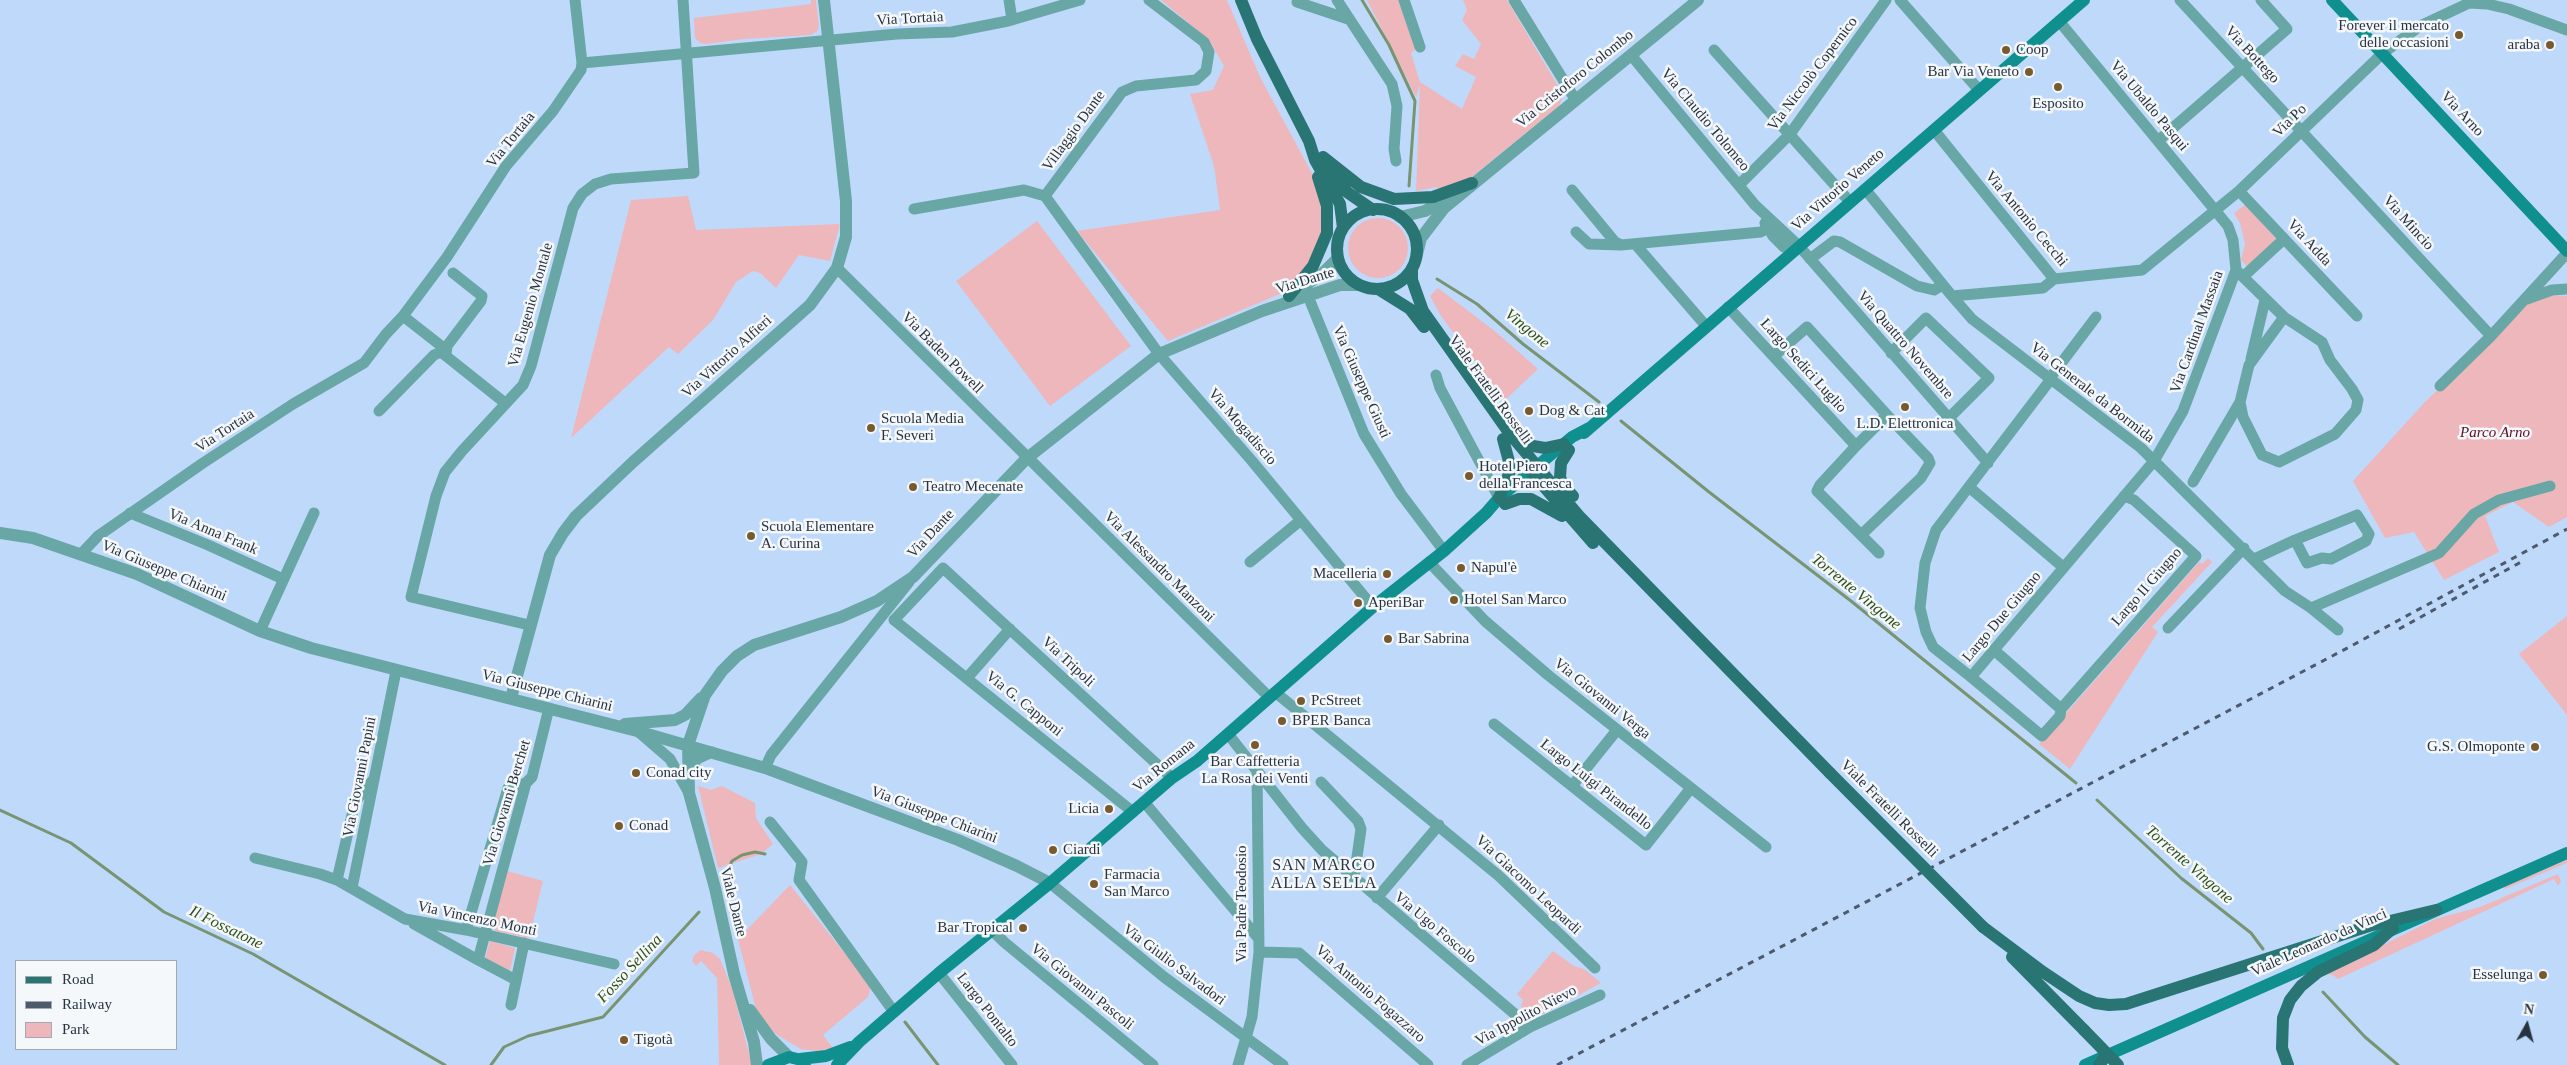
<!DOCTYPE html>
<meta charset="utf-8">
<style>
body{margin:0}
#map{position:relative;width:2567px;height:1065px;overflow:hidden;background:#bfd9fb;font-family:Georgia,serif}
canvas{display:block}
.legend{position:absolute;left:15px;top:960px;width:162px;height:90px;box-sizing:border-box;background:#f5f8fb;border:1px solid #a3a9b0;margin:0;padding:6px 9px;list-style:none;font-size:15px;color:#293340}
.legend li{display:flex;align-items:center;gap:10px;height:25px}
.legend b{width:25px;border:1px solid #a3a9b0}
.north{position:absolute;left:2502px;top:1000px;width:50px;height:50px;-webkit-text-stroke:4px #f5f8fb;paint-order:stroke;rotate:7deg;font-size:14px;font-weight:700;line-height:20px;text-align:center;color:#293340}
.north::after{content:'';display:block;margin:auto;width:18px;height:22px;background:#293340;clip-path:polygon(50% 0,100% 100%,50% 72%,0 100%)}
</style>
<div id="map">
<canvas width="2567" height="1065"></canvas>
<ul class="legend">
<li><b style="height:6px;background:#287574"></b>Road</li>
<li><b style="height:6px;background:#4d5a6c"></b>Railway</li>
<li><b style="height:14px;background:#eeb7bb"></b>Park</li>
</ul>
<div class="north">N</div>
</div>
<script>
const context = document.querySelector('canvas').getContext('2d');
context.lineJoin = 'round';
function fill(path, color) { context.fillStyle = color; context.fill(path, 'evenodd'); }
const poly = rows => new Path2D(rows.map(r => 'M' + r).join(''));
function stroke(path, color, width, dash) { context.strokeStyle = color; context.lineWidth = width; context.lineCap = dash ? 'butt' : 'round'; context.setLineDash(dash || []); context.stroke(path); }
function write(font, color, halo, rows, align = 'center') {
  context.font = font + ' Georgia,serif'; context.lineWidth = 5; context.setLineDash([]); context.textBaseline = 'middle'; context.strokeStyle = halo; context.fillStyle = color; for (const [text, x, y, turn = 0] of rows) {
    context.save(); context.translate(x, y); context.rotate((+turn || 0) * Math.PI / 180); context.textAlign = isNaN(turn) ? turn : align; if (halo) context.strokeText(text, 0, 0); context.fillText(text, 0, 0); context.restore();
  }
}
fill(poly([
 [811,0,816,0,819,26,817,31,811,35,744,39,706,44,700,43,695,38,694,18,811,4],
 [1161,0,1227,0,1260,77,1315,179,1323,206,1321,237,1315,255,1294,283,1280,294,1168,341,1077,231,1220,210,1214,166,1190,94,1213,90,1224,66,1209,40],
 [1367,0,1401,0,1420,47,1411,53,1420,82,1462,109,1476,77,1455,66,1463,54,1474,59,1481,44,1462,20,1467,10,1463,0,1507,0,1561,91,1562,98,1559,106,1469,179,1440,192,1437,187,1416,191,1420,85,1416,97],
 [688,196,696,230,840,224,830,261,799,255,776,288,760,273,753,271,736,282,713,320,678,354,669,347,571,438,631,200],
 [2246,204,2277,240,2250,270,2241,260,2245,244,2240,223,2234,213],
 '1348 248a30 30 0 1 1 60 0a30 30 0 1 1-60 0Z',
 [1037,221,1131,346,1050,406,956,281],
 [1438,288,1496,332,1538,369,1504,401,1441,316,1430,296],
 [2549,295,2567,296,2567,517,2549,527,2513,502,2485,516,2499,552,2444,580,2414,532,2385,538,2353,481,2424,403,2524,305],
 [2208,558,2212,562,2152,627,2158,632,2070,769,2039,744,2199,562,2202,564],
 [2567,616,2567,715,2519,654],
 [698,786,711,790,722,786,755,803,756,818,773,844,761,854,718,868],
 [2567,860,2567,863,2505,889,2504,887],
 [507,871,543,881,529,938,496,931,492,928],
 [2558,874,2561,881,2558,886,2554,879,2338,979,2333,975,2325,974,2435,919,2480,907],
 [790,885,871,986,868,997,823,1035,833,1048,817,1051,801,1049,776,1034,758,1017,738,939],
 [490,941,515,948,510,971,485,958],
 [701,950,713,953,720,959,732,988,752,1065,719,1065,717,978,701,961,696,966,692,961,694,955],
 [1553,951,1574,966,1584,969,1601,983,1541,1015,1530,1014,1524,1011,1521,1005,1523,1000,1517,994]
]), '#eeb7bb');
stroke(poly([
 [1362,0,1389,45,1415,101,1409,186],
 [1437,279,1477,304,1523,344,1599,402],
 [1621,421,1709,492,1851,601,2076,783],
 [2097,800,2181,878,2251,933,2263,949],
 [0,810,71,843,164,912,253,954,445,1065],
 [728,869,732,861,742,855,755,852,765,854],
 [2323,992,2365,1037,2398,1065],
 [905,1022,938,1065],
 [491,1065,504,1047,528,1036,603,1017,699,912]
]), '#799471', 3);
stroke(poly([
 [1009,0,1012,20],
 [1149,0,1204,42,1209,52,1206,71,1196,80,1136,86,1122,92,1045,196,1159,354,1252,461,1373,607],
 [1337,0,1392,84,1397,106,1394,149,1396,161],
 [1404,0,1420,47],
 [1514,0,1575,99],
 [1900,0,1979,90],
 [2180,0,2491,336],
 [1297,2,1348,19],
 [1714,50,1850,202],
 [1631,55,1755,205,1799,246,1988,463],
 [582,63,897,34,952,32,1008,21,1080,0],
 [1934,130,2054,279,2142,270,2239,191,2383,53,2420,26,2469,3,2487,4,2509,9,2567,30],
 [2159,140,2287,29,2261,0],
 [1739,185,1790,134,1886,0],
 [1865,189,1952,296,2043,288,2054,279],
 [1572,190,1615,242,1621,245,1761,232,1767,228],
 [2239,191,2357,316],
 [914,209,1024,190,1045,196],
 [1765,223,1773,236,1784,247,1799,246],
 [1576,232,1589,244,1621,245],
 [1636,245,1706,326],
 [1810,259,1834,241,1840,242,1917,286,1934,290,1942,285],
 [837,268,1269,697],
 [2236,270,2284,317,2322,342,2330,360,2352,389,2358,400,2356,410,2335,434,2279,462,2262,455,2243,417,2240,402,2249,365,2284,317],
 [2244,276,2284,239],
 [1308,296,1364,434,1401,494,1444,551],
 [1952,296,1972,319,2141,448,2285,591,2311,608,2439,553,2474,514,2499,500,2550,486],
 [2524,300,2552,290,2567,289],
 [1728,307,1856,446],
 [403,316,440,345,446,354],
 [1891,353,1926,318,1989,378,1949,418],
 [446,354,447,346,481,301,482,296,453,273],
 [1774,356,1807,327,1887,415,1856,446,1820,485,1817,491,1879,553],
 [2251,359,2265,300],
 [1436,375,1440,388,1499,498],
 [2050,378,2096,317],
 [2051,379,1936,530,1925,563,1920,608,1926,632,1933,647,1971,677,2154,461,2183,411,2236,270,2233,240,2228,226,2059,21],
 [2440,386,2491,336,2567,253],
 [379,411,434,355,441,352,505,403],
 [2193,482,2240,402],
 [1969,487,2063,567],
 [130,513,208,545,283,579],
 [1861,535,1921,478,1930,463,1928,458,1887,415],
 [81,554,98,536,203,463,293,404,364,363,386,334,403,316,447,257,506,166,553,111,581,70,582,63,575,0],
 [2254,559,2295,540,2357,515,2369,534,2366,541,2331,559,2322,558,2307,563,2295,540],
 [1250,562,1301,520],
 [1429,562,1485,621,1548,675,1766,847],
 [2311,608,2338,630],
 [529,625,411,597,436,496,445,472,462,451,523,385,531,366,573,208,582,194,595,184,611,179,694,173,683,0],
 [2168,628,2244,548],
 [260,631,314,513],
 [1994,650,2061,709,2196,556,2134,500,2124,496],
 [1971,677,2042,736,2060,716,2061,709],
 [967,678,1010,629],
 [1275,692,1499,876,1595,968],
 [1494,724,1646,845,1691,788],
 [640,733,670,759,689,793],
 [1228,734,1302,828,1322,850,1530,1027],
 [765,768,771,755,909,582],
 [688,773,697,759,712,752],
 [1321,782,1358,821,1361,829,1354,878],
 [1572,786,1617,730],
 [1145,803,1259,939],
 [1133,812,894,620,943,568,1172,778],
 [770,822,802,862,799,880,894,1012],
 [255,858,320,874,337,880,405,919,466,930,614,964],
 [337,880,355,802,373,780],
 [1050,883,1164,977,1283,1065],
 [352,888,396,671],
 [1377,898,1439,825],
 [414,924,478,960,526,783,532,777,549,708],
 [466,930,508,788,526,783],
 [993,931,1004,942,1153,1065],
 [1259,952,1299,953,1428,1065],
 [478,960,516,980],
 [939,973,1012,1065],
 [511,1005,524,943],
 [1238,1065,1252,1017,1259,952,1257,771],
 [1467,1065,1530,1027,1600,995]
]), '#68a7a6', 11);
stroke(poly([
 [1400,217,1425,211,1449,197],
 [1416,258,1421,238,1444,208,1698,0],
 [1292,294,1322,274,1338,258],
 [0,533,33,538,137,574,260,631,311,648,637,731,765,768,958,840,1017,866,1050,883],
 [511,698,550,555,563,533,576,516,633,462,810,305,837,268,846,237,846,201,824,0],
 [625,724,675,720,685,715,701,698],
 [750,1010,771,1039,789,1057],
 [757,1065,754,1042,734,974,715,888,689,793,688,745,705,695,722,671,737,656,754,645,841,617,877,601,913,577,1026,459,1159,354,1262,311,1340,285,1358,285]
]), '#68a7a6', 12);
stroke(poly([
 [2332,0,2567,251],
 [1584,433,2084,0],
 [800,1059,826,1056,850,1047],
 [768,1065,789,1057,806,1061],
 [837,1065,859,1042,939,973,1050,883,1172,778,1197,761,1373,607,1444,551,1486,513,1499,498,1572,437,1589,428],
 [2085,1065,2567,853]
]), '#0f8f8e', 12);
stroke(poly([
 [1241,0,1257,39,1309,141,1315,160,1340,204,1343,228],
 [1323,157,1361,187,1394,199,1433,197,1472,183],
 [1331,169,1347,192,1373,210],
 '1337 249a40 40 0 1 1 80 0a40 40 0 1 1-80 0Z',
 [1412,268,1412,280,1423,311,1510,434,1580,517,1830,773],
 [1378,289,1410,309,1424,327],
 [1289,296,1313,266,1327,233,1327,206,1318,177],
 [1515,436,1533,446,1545,448,1564,444],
 [1569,450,1561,463,1560,477,1563,485,1573,496],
 [1526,466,1593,543],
 [1499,498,1511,469,1503,439],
 [1505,504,1519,499,1531,499,1562,516],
 [1983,927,2043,972,2079,996,2095,1003,2109,1005,2126,1004,2369,926,2436,910],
 [2012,957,2084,1030],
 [2099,1065,2106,1056],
 [2288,1065,2282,1048,2283,1018,2290,1000,2301,986,2318,972,2374,945,2393,928]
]), '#287574', 12);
stroke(poly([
 [2399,629,2521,562],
 [1557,1065,2353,645,2567,529]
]), '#4d5a6c', 3, [6, 6]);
stroke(poly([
 [1830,773,1983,927],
 [2084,1030,2118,1065]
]), '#287574', 12);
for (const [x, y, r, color] of [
 [2459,35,5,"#785a2f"],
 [2550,45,5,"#785a2f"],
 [2006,50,5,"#785a2f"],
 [2029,72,5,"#785a2f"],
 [2058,87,5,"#785a2f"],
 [1905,407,5,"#785a2f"],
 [1529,411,5,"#785a2f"],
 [871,428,5,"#785a2f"],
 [1469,476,5,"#785a2f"],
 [913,487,5,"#785a2f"],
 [751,536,5,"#785a2f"],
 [1461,568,5,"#785a2f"],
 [1387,574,5,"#785a2f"],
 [1454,600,5,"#785a2f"],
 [1358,603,5,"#785a2f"],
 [1388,639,5,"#785a2f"],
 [1301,701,5,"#785a2f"],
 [1282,721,5,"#785a2f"],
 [1255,745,5,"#785a2f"],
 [2535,747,5,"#785a2f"],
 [636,773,5,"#785a2f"],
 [1109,809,5,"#785a2f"],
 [619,826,5,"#785a2f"],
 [1053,850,5,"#785a2f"],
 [1094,884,5,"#785a2f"],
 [1023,928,5,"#785a2f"],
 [2543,975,5,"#785a2f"],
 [624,1040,5,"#785a2f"]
]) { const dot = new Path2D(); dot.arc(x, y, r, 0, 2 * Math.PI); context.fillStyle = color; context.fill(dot); stroke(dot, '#f5f8fb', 2); }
write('15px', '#293340', '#f5f8fb', [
 ["Via Tortaia",910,19,-3],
 ["Via Bottego",2252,55,47],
 ["Via Niccolò Copernico",1813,74,-53],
 ["Via Cristoforo Colombo",1575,79,-39],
 ["Via Ubaldo Pasqui",2149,106,50],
 ["Via Arno",2462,114,47],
 ["Via Claudio Tolomeo",1705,120,50],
 ["Via Po",2290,121,-44],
 ["Villaggio Dante",1074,131,-54],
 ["Via Tortaia",511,140,-51],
 ["Via Vittorio Veneto",1838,190,-41],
 ["Via Antonio Cecchi",2026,219,50],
 ["Via Mincio",2408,223,48],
 ["Via Adda",2309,243,47],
 ["Via Dante",1305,281,-17],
 ["Via Eugenio Montale",531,305,-74],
 ["Via Cardinal Massaia",2197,332,-70],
 ["Via Quattro Novembre",1905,345,49],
 ["Via Baden Powell",942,353,45],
 ["Via Vittorio Alfieri",727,357,-42],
 ["Largo Sedici Luglio",1803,366,48],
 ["Via Giuseppe Giusti",1361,382,66],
 ["Viale Fratelli Rosselli",1490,390,54],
 ["Via Generale da Bormida",2092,393,38],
 ["Via Mogadiscio",1242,427,49],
 ["Via Tortaia",225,431,-33],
 ["Via Anna Frank",213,532,23],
 ["Via Dante",931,534,-47],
 ["Via Alessandro Manzoni",1159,567,45],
 ["Via Giuseppe Chiarini",164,571,23],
 ["Largo II Giugno",2147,587,-49],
 ["Largo Due Giugno",2002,617,-50],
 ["Via Tripoli",1068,662,43],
 ["Via Giuseppe Chiarini",547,691,14],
 ["Via Giovanni Verga",1602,699,39],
 ["Via G. Capponi",1024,704,39],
 ["Via Romana",1164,766,-39],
 ["Via Giovanni Papini",360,777,-79],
 ["Largo Luigi Pirandello",1596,785,38],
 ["Via Giovanni Berchet",507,803,-73],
 ["Viale Fratelli Rosselli",1889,809,45],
 ["Via Giuseppe Chiarini",934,815,21],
 ["Via Giacomo Leopardi",1528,885,43],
 ["Viale Dante",733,902,76],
 ["Via Padre Teodosio",1242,904,-90],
 ["Via Vincenzo Monti",477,919,12],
 ["Via Ugo Foscolo",1435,928,40],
 ["Viale Leonardo da Vinci",2319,943,-24],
 ["Via Giulio Salvadori",1174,965,37],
 ["Via Giovanni Pascoli",1082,987,39],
 ["Via Antonio Fogazzaro",1370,994,41],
 ["Largo Pontalto",987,1010,52],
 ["Via Ippolito Nievo",1526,1016,-28]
]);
write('15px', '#293340', '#f5f8fb', [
 ["Forever il mercato",2449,26,"right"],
 ["delle occasioni",2449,43,"right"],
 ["araba",2540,45,"right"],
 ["Coop",2016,50],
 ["Bar Via Veneto",2019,72,"right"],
 ["Esposito",2058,104,"center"],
 ["Dog & Cat",1539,411],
 ["Scuola Media",881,419],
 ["F. Severi",881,436],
 ["L.D. Elettronica",1905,424,"center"],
 ["Hotel Piero",1479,467],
 ["della Francesca",1479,484],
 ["Teatro Mecenate",923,487],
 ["Scuola Elementare",761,527],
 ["A. Curina",761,544],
 ["Napul'è",1471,568],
 ["Macelleria",1377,574,"right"],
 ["Hotel San Marco",1464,600],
 ["AperiBar",1368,603],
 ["Bar Sabrina",1398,639],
 ["PcStreet",1311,701],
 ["BPER Banca",1292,721],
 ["G.S. Olmoponte",2525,747,"right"],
 ["Bar Caffetteria",1255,762,"center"],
 ["La Rosa dei Venti",1255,779,"center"],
 ["Conad city",646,773],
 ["Licia",1099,809,"right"],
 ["Conad",629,826],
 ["Ciardi",1063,850],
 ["Farmacia",1104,875],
 ["San Marco",1104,892],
 ["Bar Tropical",1013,928,"right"],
 ["Esselunga",2533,975,"right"],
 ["Tigotà",634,1040]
], 'left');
write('italic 15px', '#5e0c20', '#f5f8fb', [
 ["Parco Arno",2495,433]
]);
write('italic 16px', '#2f4f16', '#f5f8fb', [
 ["Vingone",1527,329,39],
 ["Torrente Vingone",1856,592,39],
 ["Torrente Vingone",2189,865,41],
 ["Il Fossatone",226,928,26],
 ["Fosso Sellina",630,969,-47]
]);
context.letterSpacing = '1px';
write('16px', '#293340', '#f5f8fb', [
 ["SAN MARCO",1324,866],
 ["ALLA SELLA",1324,884]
]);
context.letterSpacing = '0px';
</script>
